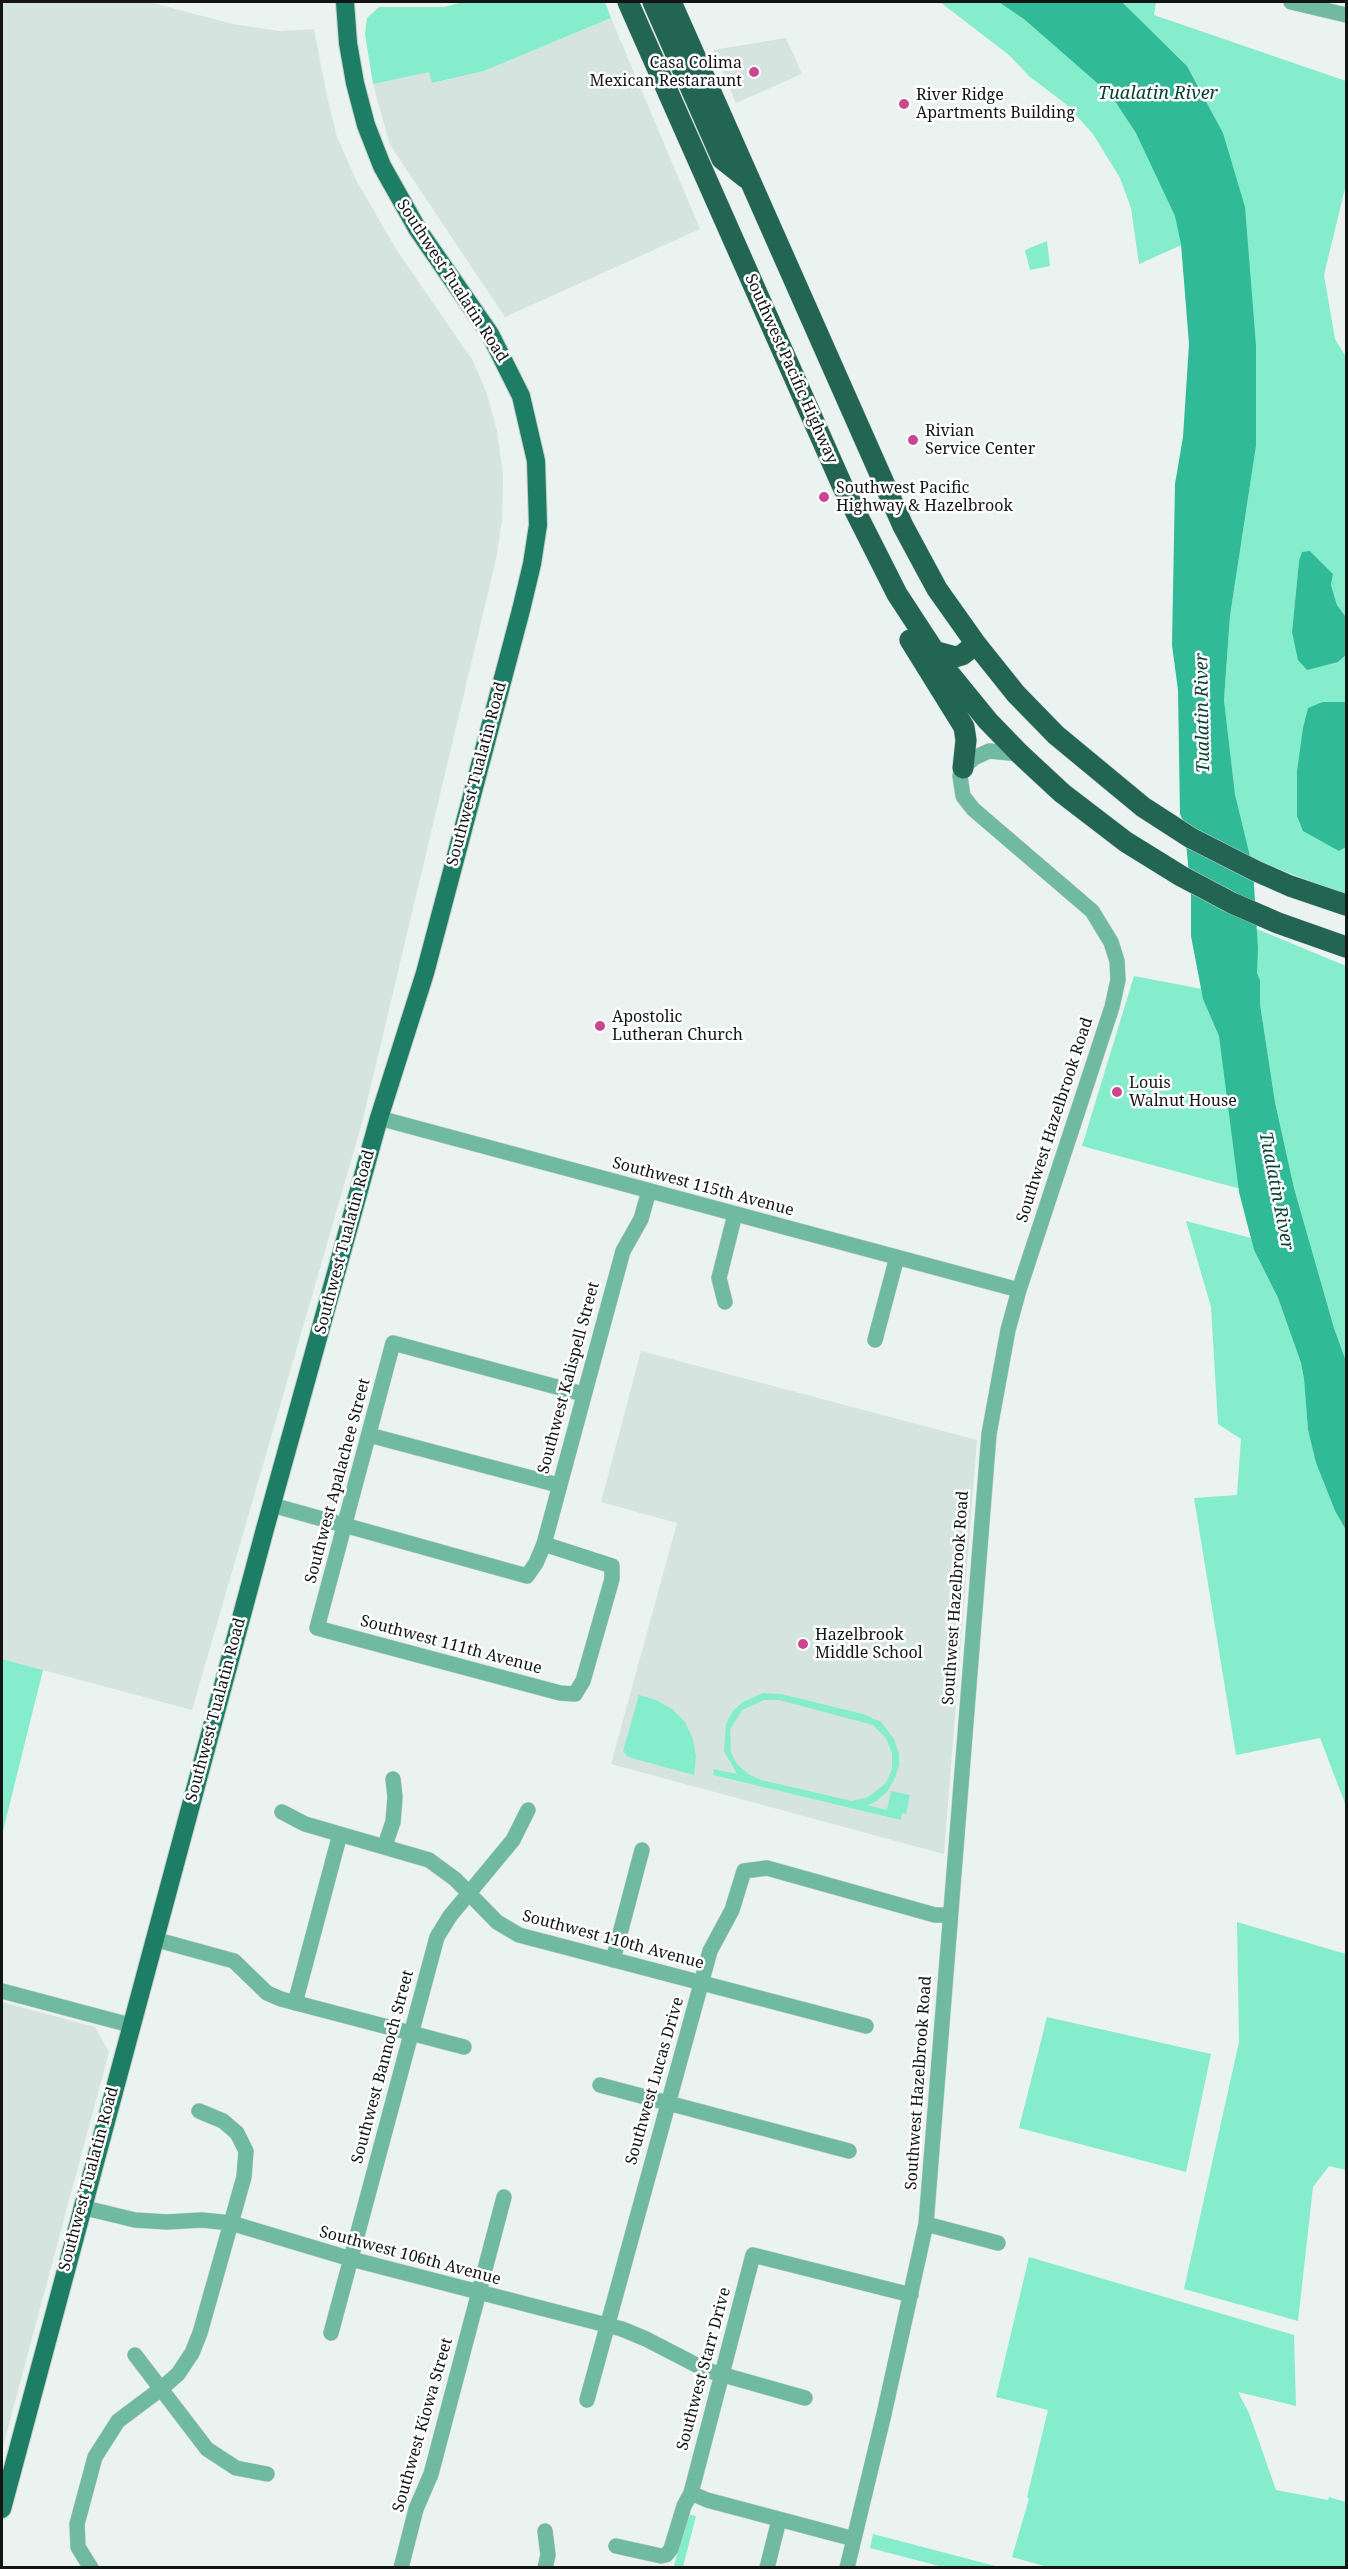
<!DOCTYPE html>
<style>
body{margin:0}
#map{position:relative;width:1348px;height:2569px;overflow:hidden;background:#eaf3ef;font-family:"Noto Serif",serif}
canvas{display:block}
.frame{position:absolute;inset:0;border:3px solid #121514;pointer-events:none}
</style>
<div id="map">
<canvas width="1348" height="2569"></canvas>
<div class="frame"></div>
</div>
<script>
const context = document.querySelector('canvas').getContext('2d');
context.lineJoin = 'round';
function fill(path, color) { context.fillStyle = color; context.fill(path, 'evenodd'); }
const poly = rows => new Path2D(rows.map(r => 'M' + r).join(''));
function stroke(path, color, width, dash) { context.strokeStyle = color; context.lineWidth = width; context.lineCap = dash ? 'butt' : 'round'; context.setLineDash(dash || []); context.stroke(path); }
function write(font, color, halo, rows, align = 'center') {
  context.font = font + ' "Noto Serif",serif'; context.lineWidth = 5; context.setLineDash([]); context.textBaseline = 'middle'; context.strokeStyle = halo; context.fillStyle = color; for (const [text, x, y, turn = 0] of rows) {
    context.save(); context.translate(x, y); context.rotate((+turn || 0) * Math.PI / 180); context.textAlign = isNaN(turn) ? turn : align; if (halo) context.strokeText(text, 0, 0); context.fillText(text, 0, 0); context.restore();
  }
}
fill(poly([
 [2,2,149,2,233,24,280,31,314,29,326,92,337,137,355,178,396,249,473,361,487,394,497,431,503,475,502,521,496,559,362,1123,192,1710,2,1659],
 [611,18,700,229,505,317,390,145,373,84,430,71,433,83,484,71],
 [786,38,802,74,736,103,713,50],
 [641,1351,977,1440,944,1854,611,1764,677,1523,601,1502],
 [2,2002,95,2027,109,2052,2,2450]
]), '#d5e4df');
fill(poly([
 [463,2,605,2,611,18,484,71,432,83,429,72,373,84,365,34,367,18,379,7,444,7],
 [940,2,1003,2,1091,70,1141,130,1186,243,1139,264,1131,208,1120,178,1093,134,1067,105,1029,76,1009,55],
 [1122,2,1156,2,1154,15,1346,81,1346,184,1324,275,1335,339,1346,357,1346,617,1337,605,1331,585,1333,574,1310,551,1299,561,1292,632,1338,662,1346,655,1346,702,1322,702,1308,708,1297,771,1339,851,1346,847,1346,895,1250,858,1235,794,1224,700,1230,616,1256,446,1256,345,1251,295,1223,133,1187,66],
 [1047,241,1050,266,1030,270,1025,250],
 [1257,929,1346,966,1346,1361,1334,1328,1294,1188,1275,1102,1260,1004,1260,980,1257,973],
 [1134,976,1223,993,1241,1189,1082,1146],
 [1186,1221,1251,1238,1254,1250,1278,1298,1301,1363,1304,1379,1308,1430,1316,1463,1335,1511,1346,1530,1346,1806,1320,1738,1236,1755,1194,1498,1237,1495,1241,1439,1218,1424,1211,1307],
 [2,1659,43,1670,2,1835],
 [763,1693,781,1694,863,1714,881,1722,894,1739,899,1754,899,1765,895,1778,887,1792,875,1802,867,1805,887,1810,891,1791,910,1795,906,1814,902,1813,901,1820,713,1775,714,1769,737,1774,724,1751,726,1724,733,1711,743,1702],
 [764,1700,779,1700,873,1725,886,1738,892,1753,892,1769,886,1783,868,1797,852,1801,761,1780,748,1774,737,1764,731,1752,730,1730,742,1710],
 [639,1695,656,1700,672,1709,685,1722,693,1739,696,1757,694,1775,628,1757,623,1751],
 [1237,1922,1346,1954,1346,2170,1329,2166,1313,2187,1298,2321,1184,2289,1239,2042],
 [1047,2017,1211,2054,1186,2172,1019,2128],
 [1029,2257,1294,2335,1296,2406,1238,2392,1249,2413,1276,2490,1328,2500,1329,2497,1346,2502,1346,2567,1051,2568,1012,2557,1029,2499,1027,2497,1048,2410,996,2397],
 [687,2514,696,2516,683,2567,679,2567,674,2566],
 [873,2534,999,2567,943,2567,870,2548]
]), '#85edcc');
fill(poly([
 [999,2,1122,2,1187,66,1223,133,1245,207,1256,345,1256,446,1230,616,1224,700,1235,794,1253,869,1258,948,1257,973,1260,980,1260,1004,1275,1102,1294,1188,1334,1328,1346,1361,1346,1530,1335,1511,1316,1463,1308,1430,1304,1379,1301,1363,1278,1298,1254,1250,1239,1192,1219,1036,1203,999,1191,936,1191,894,1184,823,1180,814,1178,690,1172,645,1175,484,1183,437,1189,344,1181,244,1175,216,1136,133,1111,95,1024,19],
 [1310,551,1333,574,1331,585,1337,605,1346,617,1346,655,1338,662,1307,670,1298,660,1292,632,1299,561,1302,552],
 [1322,702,1346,702,1346,847,1339,851,1303,831,1297,816,1297,771,1303,728,1308,708]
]), '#31ba97');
const minor = poly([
 [1291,2,1346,15],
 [379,1118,1019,1290],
 [725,1302,719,1278,735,1214],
 [875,1340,897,1257],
 [369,1435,558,1485],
 [272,1505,527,1576,536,1563,544,1544,623,1251,641,1219,649,1191],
 [544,1544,612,1566,612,1579,583,1681,575,1694,560,1693,317,1628,393,1343,583,1394],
 [282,1812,305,1824,429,1860,455,1879,497,1922,519,1935,866,2026],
 [385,1845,393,1822,395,1797,393,1779],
 [154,1939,234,1961,267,1993,281,1999,464,2047],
 [613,1960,642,1850],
 [2,1991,130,2025],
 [295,2003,340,1834],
 [600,2085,849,2151],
 [81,2207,135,2220,167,2222,202,2220,231,2223,351,2259,622,2329,646,2339,706,2370,805,2398],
 [926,2224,998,2243],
 [331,2333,437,1937,450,1916,513,1840,528,1810],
 [135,2355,207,2449,236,2468,267,2474],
 [587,2400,710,1951,732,1910,744,1871,767,1868,935,1915,950,1915],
 [691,2493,707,2500,854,2539],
 [545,2531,548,2555,545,2568],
 [616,2546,661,2556,666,2555,671,2549,684,2506,691,2493,753,2255,911,2295],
 [91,2568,78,2547,77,2524,95,2457,118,2421,162,2388,178,2374,192,2353,200,2333,244,2177,246,2151,237,2133,223,2121,199,2111],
 [401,2568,416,2509,431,2474,504,2197],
 [767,2568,779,2520],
 [847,2568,884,2414,926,2224,989,1434,1008,1330,1019,1290,1112,1007,1118,980,1117,961,1111,942,1092,911,973,809,963,796,960,776,963,768,974,758,989,751,1020,754]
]);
const major = poly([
 [2,2509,265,1529,379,1118,425,973,521,610,532,564,538,525,536,461,521,396,490,334,418,230,382,166,366,125,355,83,348,43,345,2]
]);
const highway = poly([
 [628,2,842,485,897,594,948,672,988,721,1020,754,1062,793,1126,842,1181,876,1232,903,1278,923,1346,947],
 [653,2,722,159,746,178],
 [671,2,903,526,937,589,976,644,1016,694,1056,735,1143,807,1191,838,1256,871,1290,886,1346,905],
 [910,640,964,727,966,740,963,768],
 [933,651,955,657,962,655,976,644]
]);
stroke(minor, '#c7cfcc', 16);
stroke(major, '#c7cfcc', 20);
stroke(highway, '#c7cfcc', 22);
stroke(minor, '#6fbaa1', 15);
stroke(major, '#1e7e65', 18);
stroke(highway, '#226552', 21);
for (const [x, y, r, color] of [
 [754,72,6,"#cb478d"],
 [904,104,6,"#cb478d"],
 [913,440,6,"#cb478d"],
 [824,497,6,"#cb478d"],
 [600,1026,6,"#cb478d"],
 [1117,1092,6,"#cb478d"],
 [803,1644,6,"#cb478d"]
]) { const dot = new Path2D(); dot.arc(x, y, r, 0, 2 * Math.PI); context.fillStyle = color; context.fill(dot); stroke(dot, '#fff', 2); }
write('16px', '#121514', '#fff', [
 ["Casa Colima",742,63,"right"],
 ["Mexican Restaraunt",742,81,"right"],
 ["River Ridge",916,95],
 ["Apartments Building",916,113],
 ["Rivian",925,431],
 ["Service Center",925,449],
 ["Southwest Pacific",836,488],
 ["Highway & Hazelbrook",836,506],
 ["Apostolic",612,1017],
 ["Lutheran Church",612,1035],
 ["Louis",1129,1083],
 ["Walnut House",1129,1101],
 ["Hazelbrook",815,1635],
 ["Middle School",815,1653]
], 'left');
write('16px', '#121514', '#fff', [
 ["Southwest Tualatin Road",452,281,57],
 ["Southwest Pacific Highway",791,369,66],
 ["Southwest Tualatin Road",477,774,-75],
 ["Southwest Hazelbrook Road",1055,1120,-72],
 ["Southwest 115th Avenue",703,1187,15],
 ["Southwest Tualatin Road",345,1242,-75],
 ["Southwest Kalispell Street",569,1378,-75],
 ["Southwest Apalachee Street",338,1481,-75],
 ["Southwest Hazelbrook Road",956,1598,-86],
 ["Southwest 111th Avenue",451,1645,15],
 ["Southwest Tualatin Road",216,1710,-75],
 ["Southwest 110th Avenue",613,1940,15],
 ["Southwest Bannoch Street",383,2067,-75],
 ["Southwest Lucas Drive",655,2081,-74],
 ["Southwest Hazelbrook Road",919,2083,-86],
 ["Southwest Tualatin Road",89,2179,-75],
 ["Southwest 106th Avenue",410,2256,15],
 ["Southwest Starr Drive",704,2369,-75],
 ["Southwest Kiowa Street",423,2425,-74]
]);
write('italic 18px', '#064133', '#fff', [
 ["Tualatin River",1158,94],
 ["Tualatin River",1203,713,-91],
 ["Tualatin River",1276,1191,79]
]);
</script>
